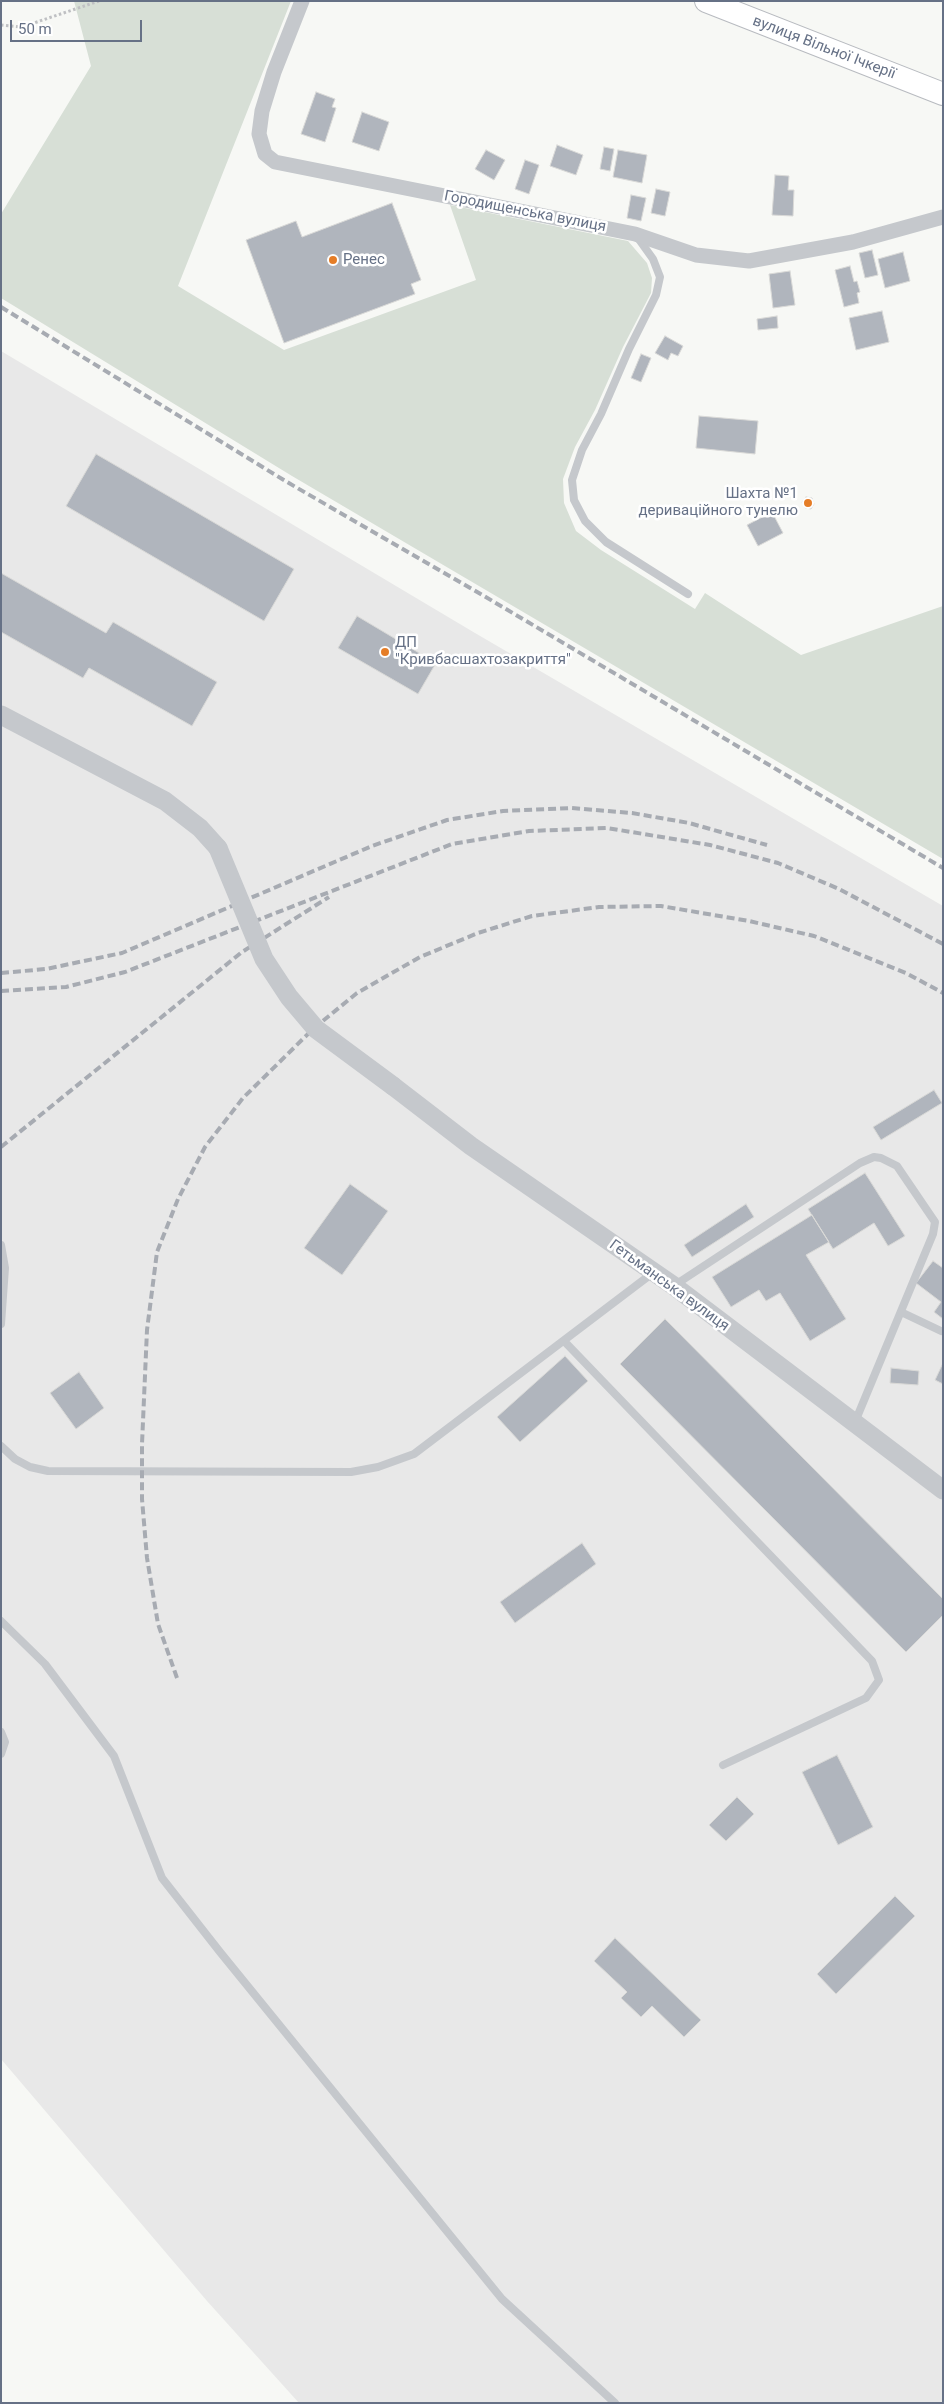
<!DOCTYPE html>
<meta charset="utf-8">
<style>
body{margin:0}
#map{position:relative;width:944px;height:2404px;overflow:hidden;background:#f7f8f5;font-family:Roboto,sans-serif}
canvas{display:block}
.frame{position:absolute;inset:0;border:2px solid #667186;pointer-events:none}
.scale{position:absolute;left:10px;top:20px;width:132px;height:22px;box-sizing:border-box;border:2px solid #667186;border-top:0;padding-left:6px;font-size:15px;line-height:18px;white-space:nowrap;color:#667186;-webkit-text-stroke:4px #fff;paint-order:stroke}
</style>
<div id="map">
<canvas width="944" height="2404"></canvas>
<div class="frame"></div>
<div class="scale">50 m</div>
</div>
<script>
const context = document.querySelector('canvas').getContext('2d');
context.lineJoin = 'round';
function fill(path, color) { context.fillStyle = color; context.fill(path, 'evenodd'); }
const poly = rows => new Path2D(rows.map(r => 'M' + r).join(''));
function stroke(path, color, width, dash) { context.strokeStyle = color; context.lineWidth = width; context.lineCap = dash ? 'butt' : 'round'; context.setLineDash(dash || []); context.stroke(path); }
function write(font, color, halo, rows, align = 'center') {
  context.font = font + ' Roboto,sans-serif'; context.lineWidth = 5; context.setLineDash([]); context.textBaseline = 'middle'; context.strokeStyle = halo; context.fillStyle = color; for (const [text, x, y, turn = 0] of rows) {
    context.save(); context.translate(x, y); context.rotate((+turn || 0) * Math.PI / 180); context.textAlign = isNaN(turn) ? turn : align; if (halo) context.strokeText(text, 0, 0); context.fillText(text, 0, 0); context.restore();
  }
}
fill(poly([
 [1,351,475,633,943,906,943,2403,299,2403,207,2301,1,2059]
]), '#e8e8e8');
fill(poly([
 [74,1,291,1,178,286,284,350,476,280,450,205,628,241,647,263,652,278,651,293,623,347,595,410,575,447,563,479,564,503,576,531,601,550,695,609,705,593,801,655,943,606,943,859,292,476,1,298,1,214,91,66]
]), '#d7dfd6');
const building = poly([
 [316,92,335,99,332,107,336,108,325,142,301,134,316,92],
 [362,112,389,122,379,151,352,142,362,112],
 [557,145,583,155,576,175,550,166,557,145],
 [604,147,614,149,610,171,600,169,604,147],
 [486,150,505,160,494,180,475,169,486,150],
 [618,150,647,155,642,183,613,177,618,150],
 [525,160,539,165,529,194,515,189,525,160],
 [775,175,789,176,788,190,794,190,793,216,772,215,775,175],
 [656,189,670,192,665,216,651,213,656,189],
 [631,195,646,198,641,221,627,218,631,195],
 [392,203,421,280,411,284,415,294,284,343,246,240,296,221,302,237,392,203],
 [872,250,878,275,865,278,859,253,872,250],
 [903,252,910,281,885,288,878,259,903,252],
 [850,266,854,282,857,281,860,292,857,293,859,303,844,307,835,270,850,266],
 [790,271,795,305,773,308,769,274,790,271],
 [882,311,889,342,856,350,849,318,882,311],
 [777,316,778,328,758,330,757,319,777,316],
 [665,336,683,346,678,356,671,353,668,360,655,353,665,336],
 [641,354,651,358,641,382,631,378,641,354],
 [699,416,758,421,755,454,696,448,699,416],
 [96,454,294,569,264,621,66,506,96,454],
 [806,497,812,498,814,504,811,509,805,508,802,502,806,497],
 [772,512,783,533,758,546,747,525,772,512],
 [1,573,106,633,113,622,217,682,192,726,89,668,83,678,1,632,1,573],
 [357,616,436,663,418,694,338,648,357,616],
 [934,1090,942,1103,881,1140,873,1127,934,1090],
 [865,1173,905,1236,888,1246,874,1223,833,1249,808,1209,865,1173],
 [350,1184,388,1211,342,1275,304,1248,350,1184],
 [746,1204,754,1217,692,1257,684,1245,746,1204],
 [812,1215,829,1242,806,1255,846,1319,810,1341,780,1293,766,1301,759,1290,731,1307,712,1277,812,1215],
 [933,1261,943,1268,943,1319,934,1312,941,1302,916,1283,933,1261],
 [665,1319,943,1599,943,1615,906,1652,620,1364,665,1319],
 [565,1356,588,1381,520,1442,497,1417,565,1356],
 [943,1363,943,1384,935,1380,943,1363],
 [891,1368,919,1371,918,1385,890,1383,891,1368],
 [79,1372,104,1408,76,1429,50,1393,79,1372],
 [582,1543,596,1564,515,1623,500,1602,582,1543],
 [837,1755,873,1827,838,1845,802,1772,837,1755],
 [737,1797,754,1814,726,1841,709,1825,737,1797],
 [895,1896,915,1916,836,1994,817,1974,895,1896],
 [615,1938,701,2020,684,2037,652,2006,641,2017,621,1998,627,1992,594,1961,615,1938]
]);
fill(building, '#b0b5bd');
stroke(building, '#d9d9d7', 1);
const primary = poly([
 [706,1,943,94]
]);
stroke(primary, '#b8bbc0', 24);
stroke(poly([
 [1,25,22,27,99,1]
]), '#bfc0c3', 3, [2.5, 2.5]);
stroke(poly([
 [638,238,653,259,660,277,656,295,629,349,601,414,582,450,572,480,574,500,585,521,606,542,688,594],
 [1,1245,5,1268,1,1324],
 [675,1285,860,1163,874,1157,881,1158,897,1166,935,1222,933,1234,855,1422],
 [901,1312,941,1331],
 [564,1341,872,1661,879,1680,866,1698,723,1765],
 [1,1446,15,1459,30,1467,48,1471,351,1472,378,1467,414,1454,654,1272],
 [1,1621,45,1664,114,1756,162,1878,220,1952,502,2299,615,2403],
 [1,1732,5,1742,1,1754]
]), '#c5c8cc', 8);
stroke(poly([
 [302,1,274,72,262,111,259,134,265,154,275,162,635,234,696,255,749,261,853,242,943,217]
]), '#c5c8cc', 15);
stroke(poly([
 [1,715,165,801,200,828,218,848],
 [393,1086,471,1146,674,1286,943,1490]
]), '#c5c8cc', 19);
stroke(primary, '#fff', 22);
stroke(poly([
 [1,307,287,482,484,596,943,868],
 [1,973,46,969,122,953,372,846,447,820,503,811,571,808,632,813,689,823,767,845],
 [1,991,66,987,125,972,452,844,529,831,607,828,710,845,778,863,839,889,943,944],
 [1,1147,242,952,329,897],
 [177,1678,158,1624,147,1558,142,1499,142,1444,147,1330,157,1252,178,1199,205,1147,243,1098,313,1029,357,993,420,957,478,933,532,916,599,907,661,906,749,921,814,936,906,973,943,993]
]), '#a7abb2', 4, [8, 4]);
stroke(poly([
 [218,848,264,959,289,997,316,1029,393,1086]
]), '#c5c8cc', 19);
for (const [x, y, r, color] of [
 [333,260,5,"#e57d27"],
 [808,503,5,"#e57d27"],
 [385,652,5,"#e57d27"]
]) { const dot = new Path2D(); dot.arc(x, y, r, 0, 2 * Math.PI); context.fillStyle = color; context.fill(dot); stroke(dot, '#fff', 2); }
write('15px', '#667186', '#fff', [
 ["вулиця Вільної Ічкерії",824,48,21],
 ["Городищенська вулиця",525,212,11],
 ["Гетьманська вулиця",669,1286,36]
]);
write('15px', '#667186', '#fff', [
 ["Ренес",343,260],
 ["Шахта №1",798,494,"right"],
 ["дериваційного тунелю",798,511,"right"],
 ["ДП",395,643],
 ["\"Кривбасшахтозакриття\"",395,660]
], 'left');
</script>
